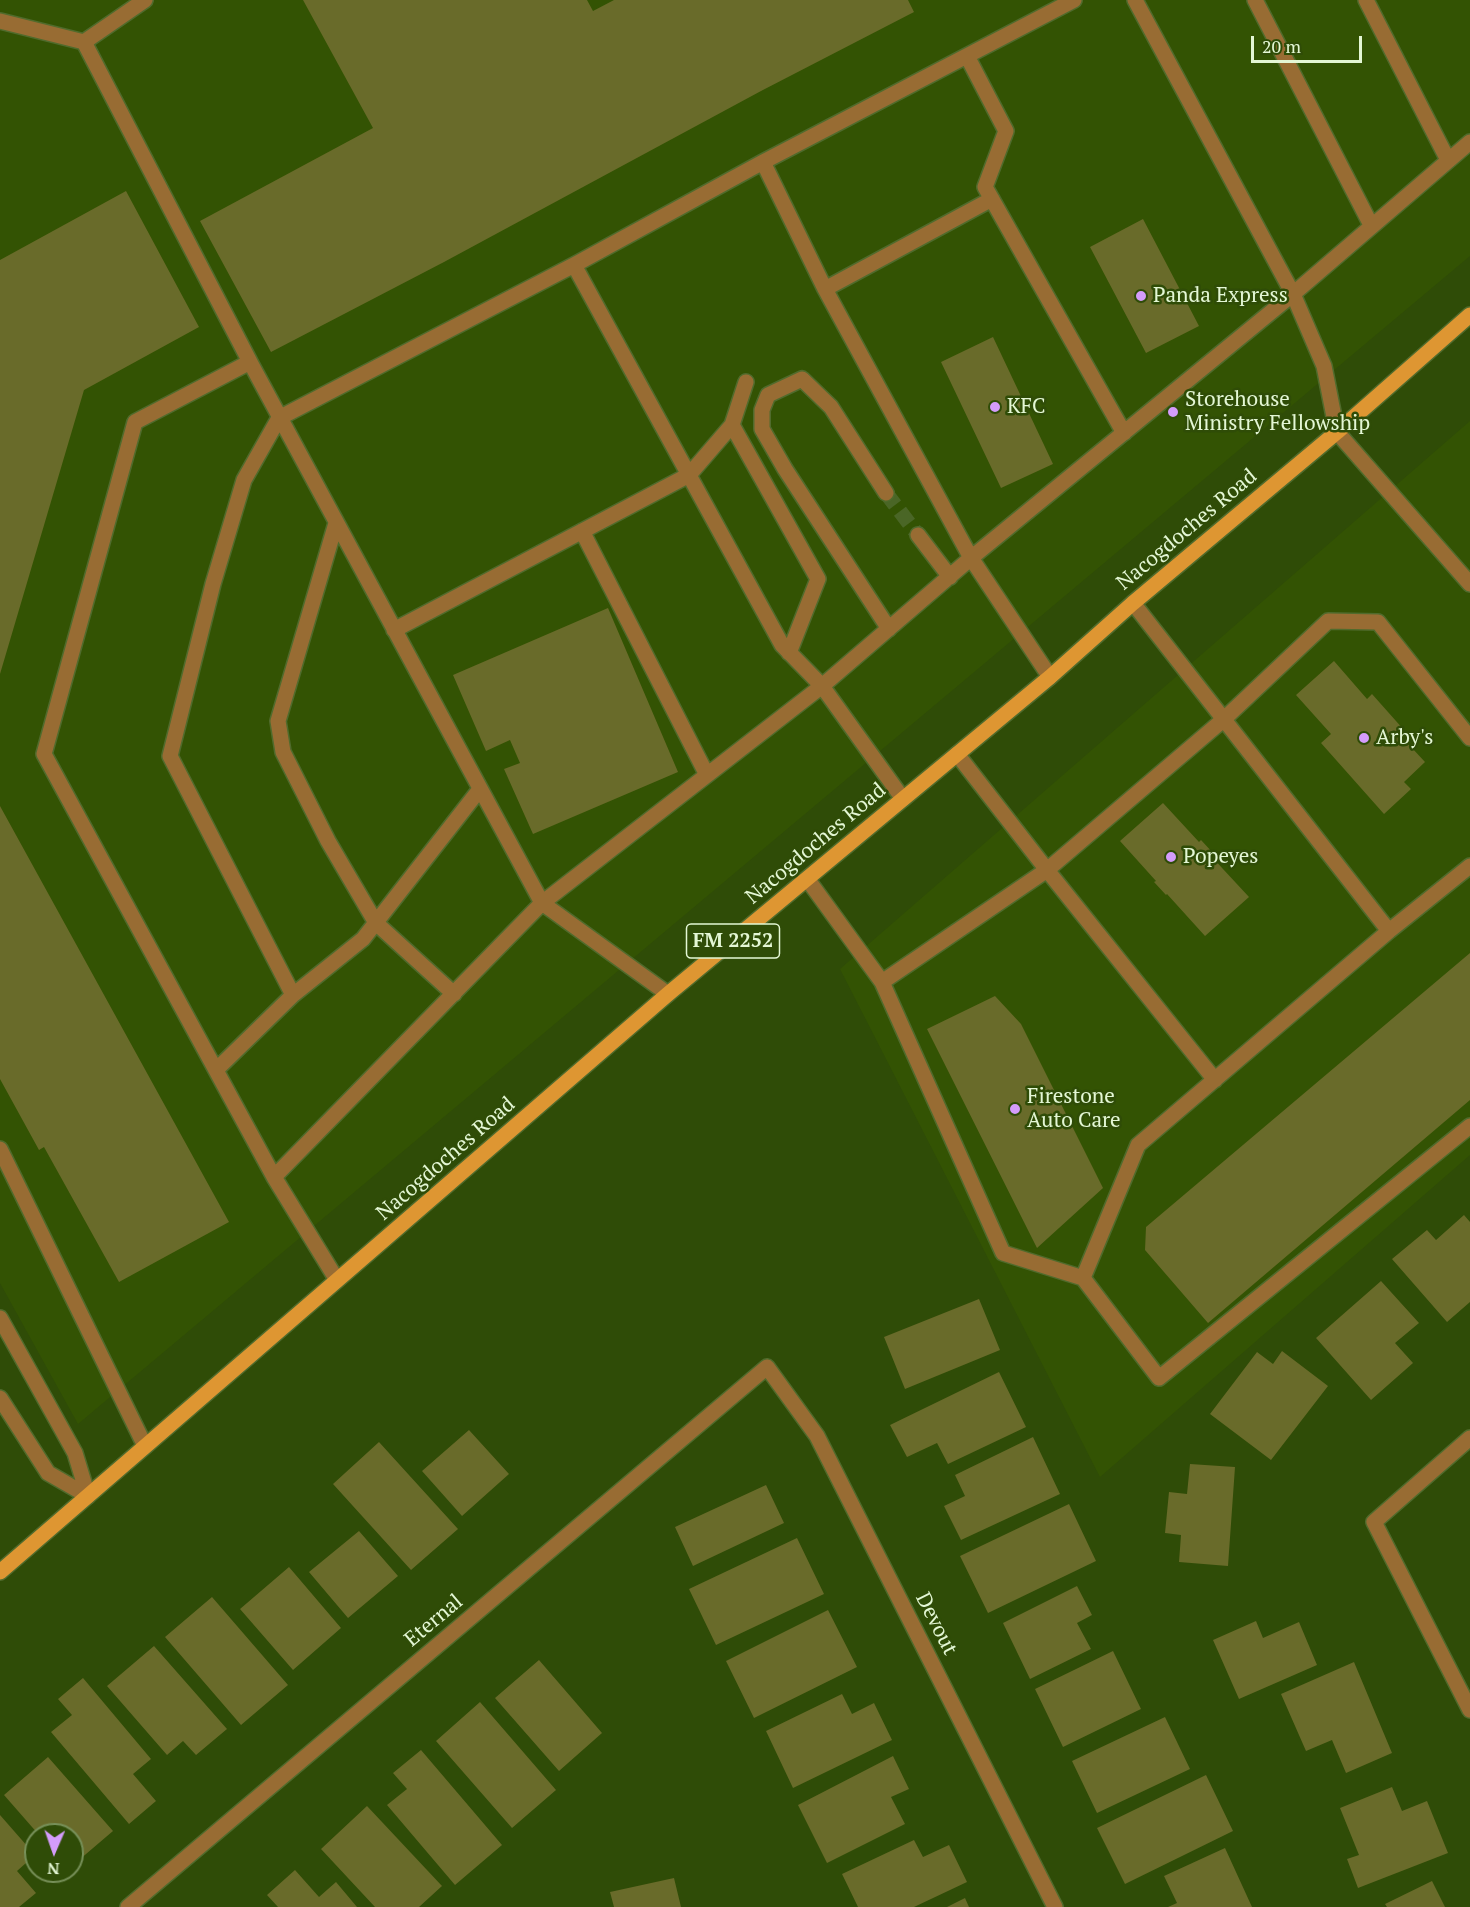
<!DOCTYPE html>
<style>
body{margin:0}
#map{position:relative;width:1470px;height:1907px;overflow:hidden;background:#2f4c07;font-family:"PT Serif",serif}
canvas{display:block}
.north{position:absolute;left:24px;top:1823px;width:60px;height:60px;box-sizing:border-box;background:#2f4c07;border:2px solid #779059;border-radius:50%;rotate:182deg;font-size:16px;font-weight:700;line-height:24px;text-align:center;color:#e4f7d5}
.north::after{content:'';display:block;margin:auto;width:21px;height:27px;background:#d49cfb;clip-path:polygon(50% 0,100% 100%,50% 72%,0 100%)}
.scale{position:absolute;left:1251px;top:36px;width:111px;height:27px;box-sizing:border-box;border:3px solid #e4f7d5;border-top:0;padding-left:8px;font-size:18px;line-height:21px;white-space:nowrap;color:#e4f7d5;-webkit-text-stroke:4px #2f4c07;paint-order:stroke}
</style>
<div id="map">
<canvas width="1470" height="1907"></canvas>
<div class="north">N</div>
<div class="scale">20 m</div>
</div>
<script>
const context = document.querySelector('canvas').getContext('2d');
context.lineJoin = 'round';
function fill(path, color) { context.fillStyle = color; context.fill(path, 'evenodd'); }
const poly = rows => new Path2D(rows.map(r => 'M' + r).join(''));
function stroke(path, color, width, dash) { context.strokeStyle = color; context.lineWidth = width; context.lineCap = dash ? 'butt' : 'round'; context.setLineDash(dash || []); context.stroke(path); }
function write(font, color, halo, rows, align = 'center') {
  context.font = font + ' "PT Serif",serif'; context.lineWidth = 5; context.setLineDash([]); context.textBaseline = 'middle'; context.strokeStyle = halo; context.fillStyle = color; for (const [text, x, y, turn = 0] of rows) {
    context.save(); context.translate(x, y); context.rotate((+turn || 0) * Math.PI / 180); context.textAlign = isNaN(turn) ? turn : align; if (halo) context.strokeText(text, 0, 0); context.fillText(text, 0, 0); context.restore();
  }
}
fill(poly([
 [0,0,1470,0,1470,256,78,1424,0,1283],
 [1470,421,1470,1155,1100,1477,840,969]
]), '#335303');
fill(poly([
 [303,0,587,0,593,11,614,0,908,0,914,12,761,91,444,262,271,352,200,221,373,128],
 [126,191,199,327,84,390,0,674,0,260],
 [1143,219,1199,326,1146,353,1090,247],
 [993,337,1053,464,1001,488,941,362],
 [608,608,678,772,533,834,504,769,520,763,510,740,486,751,453,675],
 [1334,661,1367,699,1372,694,1404,730,1399,734,1425,762,1404,782,1411,789,1384,814,1321,743,1331,734,1296,695],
 [1163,803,1199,842,1201,840,1213,853,1210,855,1249,897,1205,936,1167,894,1166,895,1154,882,1156,881,1120,841],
 [0,806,229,1222,119,1282,44,1147,39,1150,0,1079],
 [1470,953,1470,1100,1208,1323,1145,1250,1146,1227],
 [995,996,1021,1024,1103,1188,1037,1248,927,1029],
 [1464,1215,1470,1222,1470,1302,1447,1322,1392,1259,1427,1230,1436,1240],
 [1381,1281,1419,1323,1395,1343,1413,1363,1371,1400,1316,1338],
 [979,1299,1000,1350,905,1389,884,1337],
 [1282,1351,1328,1386,1271,1460,1210,1414,1257,1352,1273,1364],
 [999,1372,1026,1427,948,1464,937,1443,907,1457,890,1425],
 [469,1430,509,1474,462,1516,422,1471],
 [1033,1437,1060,1494,961,1540,944,1506,965,1496,955,1475],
 [379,1442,458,1529,411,1570,333,1484],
 [1190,1464,1235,1467,1228,1566,1179,1562,1181,1535,1165,1533,1169,1492,1187,1494],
 [766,1485,784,1523,693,1566,675,1527],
 [1069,1504,1096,1561,988,1613,960,1556],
 [359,1531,398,1576,348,1618,309,1572],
 [797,1538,824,1594,716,1645,689,1589],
 [289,1567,341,1628,293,1670,240,1609],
 [1077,1586,1092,1615,1077,1623,1091,1649,1030,1679,1003,1623],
 [212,1597,288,1685,241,1725,165,1637],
 [828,1610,857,1667,754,1718,726,1661],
 [1256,1621,1263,1638,1299,1622,1317,1665,1239,1699,1213,1640],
 [154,1646,227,1729,196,1755,183,1741,167,1755,107,1686],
 [1113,1651,1141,1709,1063,1747,1035,1689],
 [539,1660,602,1733,559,1771,495,1698],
 [1354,1662,1392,1753,1346,1773,1332,1740,1306,1751,1281,1694],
 [83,1678,151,1759,133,1774,156,1801,129,1824,51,1732,72,1715,58,1699],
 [842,1694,852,1714,874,1703,892,1740,793,1788,766,1731],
 [480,1702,556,1790,512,1828,436,1741],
 [1165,1717,1190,1769,1097,1813,1072,1761],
 [421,1750,502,1845,455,1885,387,1805,407,1789,393,1773],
 [893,1756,909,1789,891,1797,905,1824,827,1863,798,1805],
 [48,1757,113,1831,72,1866,72,1835,39,1835,4,1795],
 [1206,1775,1233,1831,1125,1884,1097,1828],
 [1392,1787,1402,1811,1427,1801,1448,1853,1358,1888,1347,1859,1359,1855,1340,1808],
 [367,1806,442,1886,419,1907,375,1907,321,1849],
 [0,1815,35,1855,17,1871,36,1893,19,1907,0,1907],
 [914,1840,923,1857,949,1845,967,1882,914,1907,858,1907,842,1874],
 [1225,1848,1252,1907,1168,1907,1177,1903,1164,1876],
 [295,1870,319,1897,336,1882,357,1907,278,1907,267,1895],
 [674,1878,681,1907,614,1907,610,1892],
 [1432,1881,1445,1907,1387,1907,1385,1904],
 [965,1898,969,1907,947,1907]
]), '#696b2a');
stroke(poly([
 [886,493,918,535]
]), '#4a6626', 15, [15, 8]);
const minor = poly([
 [1135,0,1293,294,1324,366,1337,432,1470,584],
 [1255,0,1371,225],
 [1366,0,1448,160],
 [0,21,84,42,145,0],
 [84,42,250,362,135,422,44,754,274,1177,337,1280],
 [967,56,1006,131,985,187,1124,433],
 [763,162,825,289,971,558,1050,677],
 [574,265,782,645,822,686,903,799],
 [825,289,992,199],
 [250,362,542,903,668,994],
 [732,425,746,382],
 [886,493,831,407,802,379,768,395,762,410,762,429,785,469,889,629],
 [336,523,278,721,283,752,328,841,376,923,454,994],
 [582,531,707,775],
 [918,535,950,577],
 [394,630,689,475,732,425,818,579,789,653],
 [957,754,1047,870,1215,1080],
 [808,880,882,982,1003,1253,1083,1278,1138,1145,1389,931,1133,603],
 [1389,931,1470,866],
 [882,982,1047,870,1223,720,1328,621,1378,622,1470,738],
 [293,995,363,939,480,789],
 [216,1070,293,995,170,756,213,584,244,480,279,418,574,265,763,162,1074,0],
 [0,1149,145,1446],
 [274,1177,542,903,822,686,971,558,1293,294,1470,142],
 [1083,1278,1159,1378,1470,1126],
 [0,1318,75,1453,88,1496,48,1473,0,1398],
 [1470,1438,1374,1522,1470,1710],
 [128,1907,767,1367,817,1436,1055,1907]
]);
const major = poly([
 [0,1572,668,994,1050,677,1133,603,1337,432,1470,315]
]);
stroke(minor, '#506b2c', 18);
stroke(major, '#506b2c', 18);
stroke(minor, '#986c33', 15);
stroke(major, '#de9632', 15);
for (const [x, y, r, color] of [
 [1141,296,6,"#d49cfb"],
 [995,407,6,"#d49cfb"],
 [1173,412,6,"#d49cfb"],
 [1364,738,6,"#d49cfb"],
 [1171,857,6,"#d49cfb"],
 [1015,1109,6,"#d49cfb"]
]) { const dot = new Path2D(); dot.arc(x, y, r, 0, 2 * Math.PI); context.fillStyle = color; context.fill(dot); stroke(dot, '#2f4c07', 2); }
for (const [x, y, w] of [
 [733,941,93]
]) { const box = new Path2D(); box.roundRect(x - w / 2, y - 17, w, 34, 4.5); context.fillStyle = '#2f4c07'; context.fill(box); stroke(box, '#e4f7d5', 1.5); }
write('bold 20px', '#e4f7d5', null, [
 ["FM 2252",733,941]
]);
write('21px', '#e4f7d5', '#2f4c07', [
 ["Panda Express",1153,296],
 ["Storehouse",1185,400],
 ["Ministry Fellowship",1185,424],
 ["KFC",1007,407],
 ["Arby's",1376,738],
 ["Popeyes",1183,857],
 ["Firestone",1027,1097],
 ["Auto Care",1027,1121]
], 'left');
write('21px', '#e4f7d5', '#2f4c07', [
 ["Nacogdoches Road",1187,530,-40],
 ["Nacogdoches Road",816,844,-40],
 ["Nacogdoches Road",446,1159,-41],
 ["Eternal",434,1621,-40],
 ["Devout",936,1624,63]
]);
</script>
